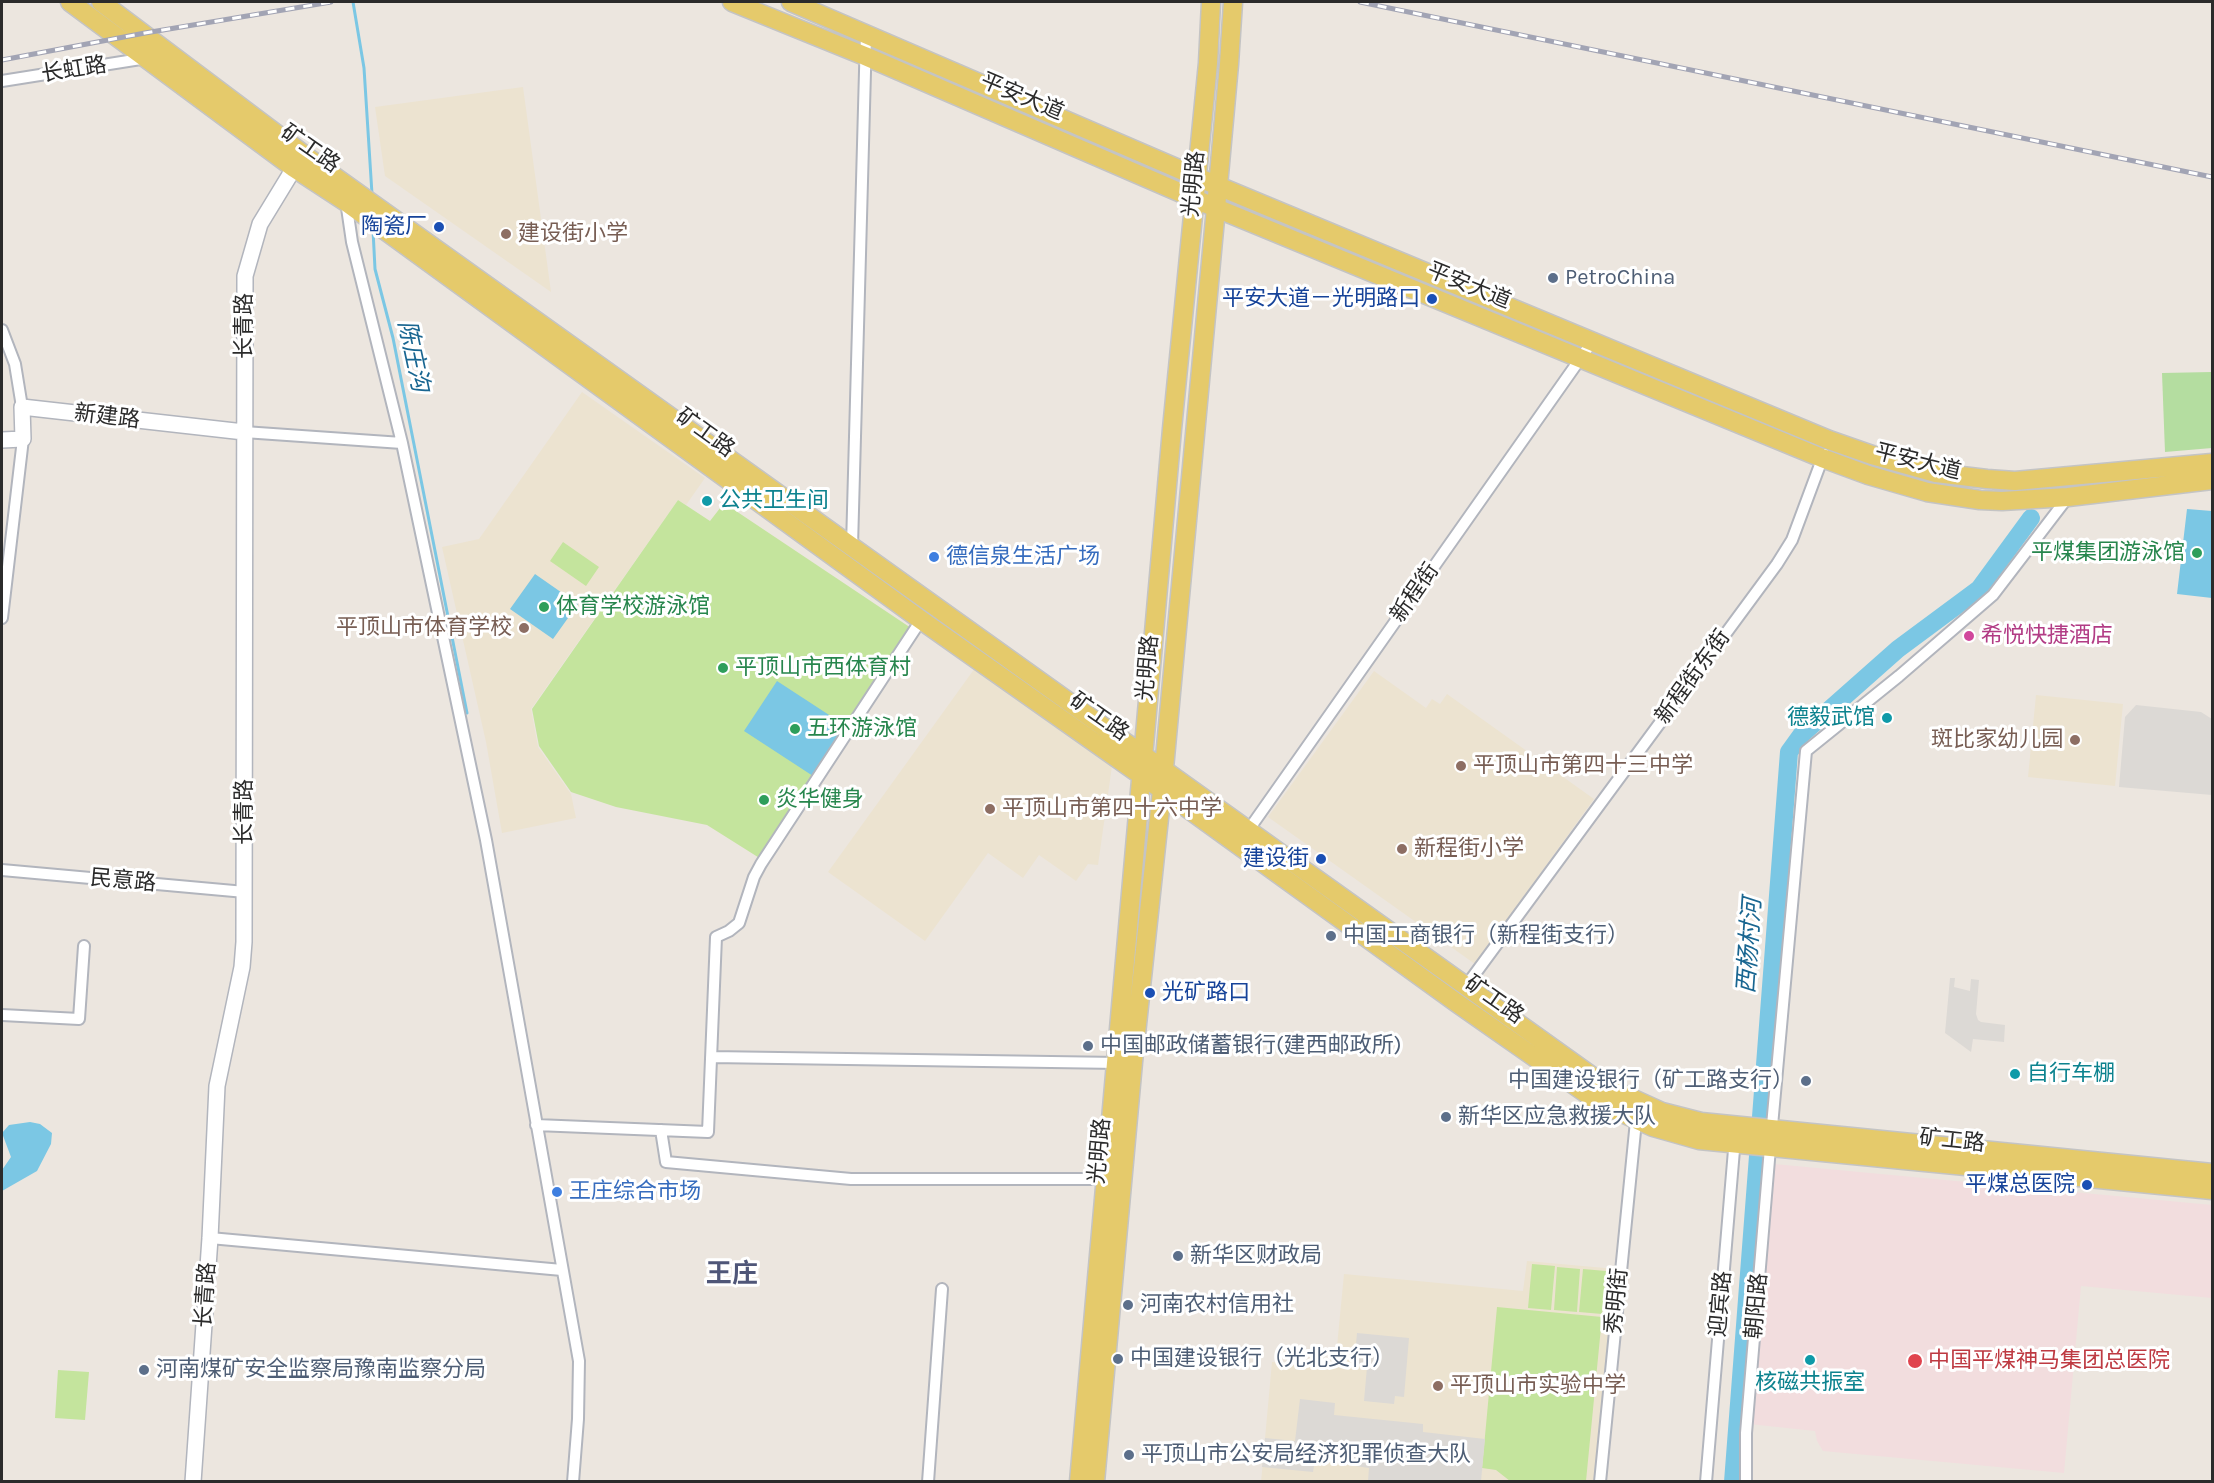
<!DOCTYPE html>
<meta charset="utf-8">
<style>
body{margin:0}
#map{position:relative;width:2214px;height:1483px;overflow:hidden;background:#ece6df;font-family:Karla,sans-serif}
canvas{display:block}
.frame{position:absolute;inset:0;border:3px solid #2b2b2b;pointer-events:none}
</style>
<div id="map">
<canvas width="2214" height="1483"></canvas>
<div class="frame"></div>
</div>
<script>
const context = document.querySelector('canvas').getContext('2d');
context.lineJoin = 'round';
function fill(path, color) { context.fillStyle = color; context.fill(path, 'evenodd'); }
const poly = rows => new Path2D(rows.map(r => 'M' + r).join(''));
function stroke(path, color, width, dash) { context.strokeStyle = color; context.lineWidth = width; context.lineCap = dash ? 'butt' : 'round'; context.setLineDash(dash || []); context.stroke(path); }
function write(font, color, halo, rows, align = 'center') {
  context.font = font + ' Karla,"Noto Sans SC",sans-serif'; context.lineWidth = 6; context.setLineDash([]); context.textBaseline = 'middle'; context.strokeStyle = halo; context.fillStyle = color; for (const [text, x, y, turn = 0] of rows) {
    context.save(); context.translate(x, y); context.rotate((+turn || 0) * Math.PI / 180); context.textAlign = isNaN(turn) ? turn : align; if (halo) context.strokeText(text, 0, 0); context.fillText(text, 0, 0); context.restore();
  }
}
fill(poly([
 [523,87,551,292,385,176,375,107],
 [582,392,705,478,686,505,678,500,531,709,538,747,571,794,576,818,502,833,486,742,442,547,479,539],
 [975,668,1112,766,1098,865,1088,864,1076,881,1039,855,1023,878,988,853,925,941,828,872],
 [1374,671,1426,708,1432,699,1440,704,1447,694,1594,799,1475,964,1268,817],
 [2036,695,2123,704,2115,786,2028,777],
 [1527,1261,1616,1269,1596,1481,1261,1482,1272,1362,1335,1367,1344,1274,1523,1291]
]), '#ece3d0');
fill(poly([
 [1774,1164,2212,1205,2212,1298,2081,1286,2064,1473,1823,1451,1817,1441,1815,1431,1749,1424]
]), '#f2ddde');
fill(poly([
 [2212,372,2212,448,2165,452,2162,373]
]), '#b4dda0');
fill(poly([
 [678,500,710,521,724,503,911,628,761,859,707,825,616,807,571,792,539,746,532,709],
 [563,542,599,567,586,586,550,561],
 [1532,1264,1555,1266,1551,1310,1528,1308],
 [1557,1267,1580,1269,1577,1312,1554,1310],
 [1583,1269,1606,1271,1602,1314,1579,1312],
 [1497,1307,1602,1317,1586,1481,1510,1481,1496,1470,1482,1468],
 [58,1370,89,1372,85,1420,55,1418]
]), '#c4e49d');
fill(poly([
 [2136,705,2201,712,2212,719,2212,795,2119,787,2125,717],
 [1950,978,1955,978,1954,987,1970,991,1971,979,1979,980,1976,1014,1978,1020,1981,1022,2005,1025,2004,1042,1973,1039,1971,1052,1945,1033],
 [1357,1333,1409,1338,1404,1397,1395,1396,1394,1404,1364,1401,1367,1367,1354,1366],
 [1300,1399,1335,1403,1334,1415,1423,1424,1423,1432,1485,1439,1481,1481,1368,1481,1369,1468,1315,1460,1313,1472,1262,1467,1265,1438,1295,1441]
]), '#dcd9d5');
fill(poly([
 [2187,509,2212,511,2212,598,2177,594],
 [535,574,578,604,553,639,510,609],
 [777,681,846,726,813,776,744,731],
 [30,1122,40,1124,52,1133,51,1144,37,1171,2,1191,2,1170,11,1157,2,1133,9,1125]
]), '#7bc7e4');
stroke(poly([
 [353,2,364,68,372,194],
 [373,230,375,269,393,338,467,713]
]), '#7bc7e4', 3);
stroke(poly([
 [1733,1482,1789,752,1802,734,1898,649,1979,589,2031,518]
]), '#7bc7e4', 18);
const street = poly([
 [2,81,147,58],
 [346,201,352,242,402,443,486,840,579,1361,578,1419,573,1482],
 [2,330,15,364,22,407],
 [244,432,402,443],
 [852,546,866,35],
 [2,618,23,439],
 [1245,835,1592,342],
 [2,870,245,892],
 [1466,986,1777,564,1792,540,1824,454],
 [2,1015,79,1019,84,946],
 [711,1057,1119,1063],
 [536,1125,708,1132,716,937,729,931,739,923,754,877,761,864,921,620],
 [661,1130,666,1162,851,1179,1106,1179],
 [210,1238,562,1270],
 [928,1482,942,1289],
 [1600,1482,1636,1121],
 [1706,1482,1735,1138],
 [1746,1482,1746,1433,1770,1148,1806,751,1899,676,1993,595,2068,497]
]);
const secondary = poly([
 [2,440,23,439,22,407,244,432],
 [193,1482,210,1238,217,1086,242,967,244,942,245,276,260,224,299,160]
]);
const primary = poly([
 [70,2,294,168,346,202,921,620,1162,790,1457,1003,1600,1103,1653,1127,1699,1140,2212,1190],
 [101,2,303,154,1607,1087,1662,1112,1701,1122,2212,1173],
 [732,2,865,56,1216,208,1822,458,1868,475,1927,492,1980,500,2002,501,2068,497,2212,480],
 [791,2,1218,186,1829,440,1872,455,1936,473,1987,479,2015,481,2212,463],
 [1079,1482,1172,429,1208,63,1211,2],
 [1095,1482,1133,1062,1162,790,1216,208,1229,64,1233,2]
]);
stroke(street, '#b2b5bd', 14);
stroke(secondary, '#b2b5bd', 18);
stroke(primary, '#c4c4c4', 21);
stroke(street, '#fff', 10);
stroke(secondary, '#fff', 15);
stroke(primary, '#e5ca6b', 18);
const rail = poly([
 [1360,2,2212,177],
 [2,60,145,33,331,2]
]);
stroke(rail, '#a2a4b4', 5);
stroke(rail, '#fff', 3, [9]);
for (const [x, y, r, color] of [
 [439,227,6,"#1a4fb4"],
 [506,234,6,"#8d6e63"],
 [1553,278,6,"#5c6f8a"],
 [1432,299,6,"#1a4fb4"],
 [707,501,6,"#0f9aa8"],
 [2197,553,6,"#2e9e5b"],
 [934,557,6,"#3f7fe0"],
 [544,607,6,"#2e9e5b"],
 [524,628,6,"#8d6e63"],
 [1969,636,6,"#d1479c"],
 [723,668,6,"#2e9e5b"],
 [1887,718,6,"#0f9aa8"],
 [795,729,6,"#2e9e5b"],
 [2075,740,6,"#8d6e63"],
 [1461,766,6,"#8d6e63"],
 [764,800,6,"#2e9e5b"],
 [990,809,6,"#8d6e63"],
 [1402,849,6,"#8d6e63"],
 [1321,859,6,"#1a4fb4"],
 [1331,936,6,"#5c6f8a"],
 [1150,993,6,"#1a4fb4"],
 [1088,1046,6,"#5c6f8a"],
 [2015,1074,6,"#0f9aa8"],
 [1806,1081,6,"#5c6f8a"],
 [1446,1117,6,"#5c6f8a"],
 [2087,1185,6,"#1a4fb4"],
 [557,1192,6,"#3f7fe0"],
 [1178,1256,6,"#5c6f8a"],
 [1128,1305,6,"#5c6f8a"],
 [1118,1359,6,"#5c6f8a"],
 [1810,1360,6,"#0f9aa8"],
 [1915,1361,8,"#e0444e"],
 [144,1370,6,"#5c6f8a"],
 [1438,1386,6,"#8d6e63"],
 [1129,1455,6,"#5c6f8a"]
]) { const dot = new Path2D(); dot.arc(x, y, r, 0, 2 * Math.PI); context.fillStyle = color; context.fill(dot); stroke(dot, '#fff', 2); }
write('22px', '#2b2b2b', '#fff', [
 ["长虹路",74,70,-9],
 ["平安大道",1022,97,23],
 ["矿工路",310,149,35],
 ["光明路",1194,184,-85],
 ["平安大道",1469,286,22],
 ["长青路",245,326,-90],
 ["新建路",107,417,7],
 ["矿工路",705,433,36],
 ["平安大道",1918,462,14],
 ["新程街",1415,593,-55],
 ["光明路",1148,668,-85],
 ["新程街东街",1693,677,-54],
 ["矿工路",1099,717,35],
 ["长青路",245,812,-90],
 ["民意路",123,881,5],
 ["矿工路",1494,1000,35],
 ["矿工路",1952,1141,6],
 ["光明路",1100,1151,-85],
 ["长青路",206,1295,-86],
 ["秀明街",1617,1301,-84],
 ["迎宾路",1721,1304,-85],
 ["朝阳路",1757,1306,-85]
]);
write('22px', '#164399', '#fff', [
 ["陶瓷厂",427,227],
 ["平安大道－光明路口",1420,299],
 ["建设街",1309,859],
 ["光矿路口",1162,993,"left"],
 ["平煤总医院",2075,1185]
], 'right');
write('22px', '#785e54', '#fff', [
 ["建设街小学",518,234],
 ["平顶山市体育学校",512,628,"right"],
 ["斑比家幼儿园",2063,740,"right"],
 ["平顶山市第四十三中学",1473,766],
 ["平顶山市第四十六中学",1002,809],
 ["新程街小学",1414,849],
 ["平顶山市实验中学",1450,1386]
], 'left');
write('22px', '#4e5e75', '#fff', [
 ["PetroChina",1565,278],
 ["中国工商银行（新程街支行）",1343,936],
 ["中国邮政储蓄银行(建西邮政所)",1100,1046],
 ["中国建设银行（矿工路支行）",1794,1081,"right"],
 ["新华区应急救援大队",1458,1117],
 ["新华区财政局",1190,1256],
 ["河南农村信用社",1140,1305],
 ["中国建设银行（光北支行）",1130,1359],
 ["河南煤矿安全监察局豫南监察分局",156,1370],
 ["平顶山市公安局经济犯罪侦查大队",1141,1455]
], 'left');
write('22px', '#0d838f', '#fff', [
 ["公共卫生间",719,501],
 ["德毅武馆",1875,718,"right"],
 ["自行车棚",2027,1074],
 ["核磁共振室",1810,1383,"center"]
], 'left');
write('22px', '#27864d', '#fff', [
 ["平煤集团游泳馆",2185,553,"right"],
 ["体育学校游泳馆",556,607],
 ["平顶山市西体育村",735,668],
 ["五环游泳馆",807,729],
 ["炎华健身",776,800]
], 'left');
write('22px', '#366cbe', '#fff', [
 ["德信泉生活广场",946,557],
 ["王庄综合市场",569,1192]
], 'left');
write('22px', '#b23c85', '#fff', [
 ["希悦快捷酒店",1981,636]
], 'left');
write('22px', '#be3a42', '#fff', [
 ["中国平煤神马集团总医院",1928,1361]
], 'left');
write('italic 24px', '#196691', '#fff', [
 ["陈庄沟",413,356,78],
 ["西杨村河",1750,946,-86]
]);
write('bold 26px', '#4f5678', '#fff', [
 ["王庄",732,1275]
]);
</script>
